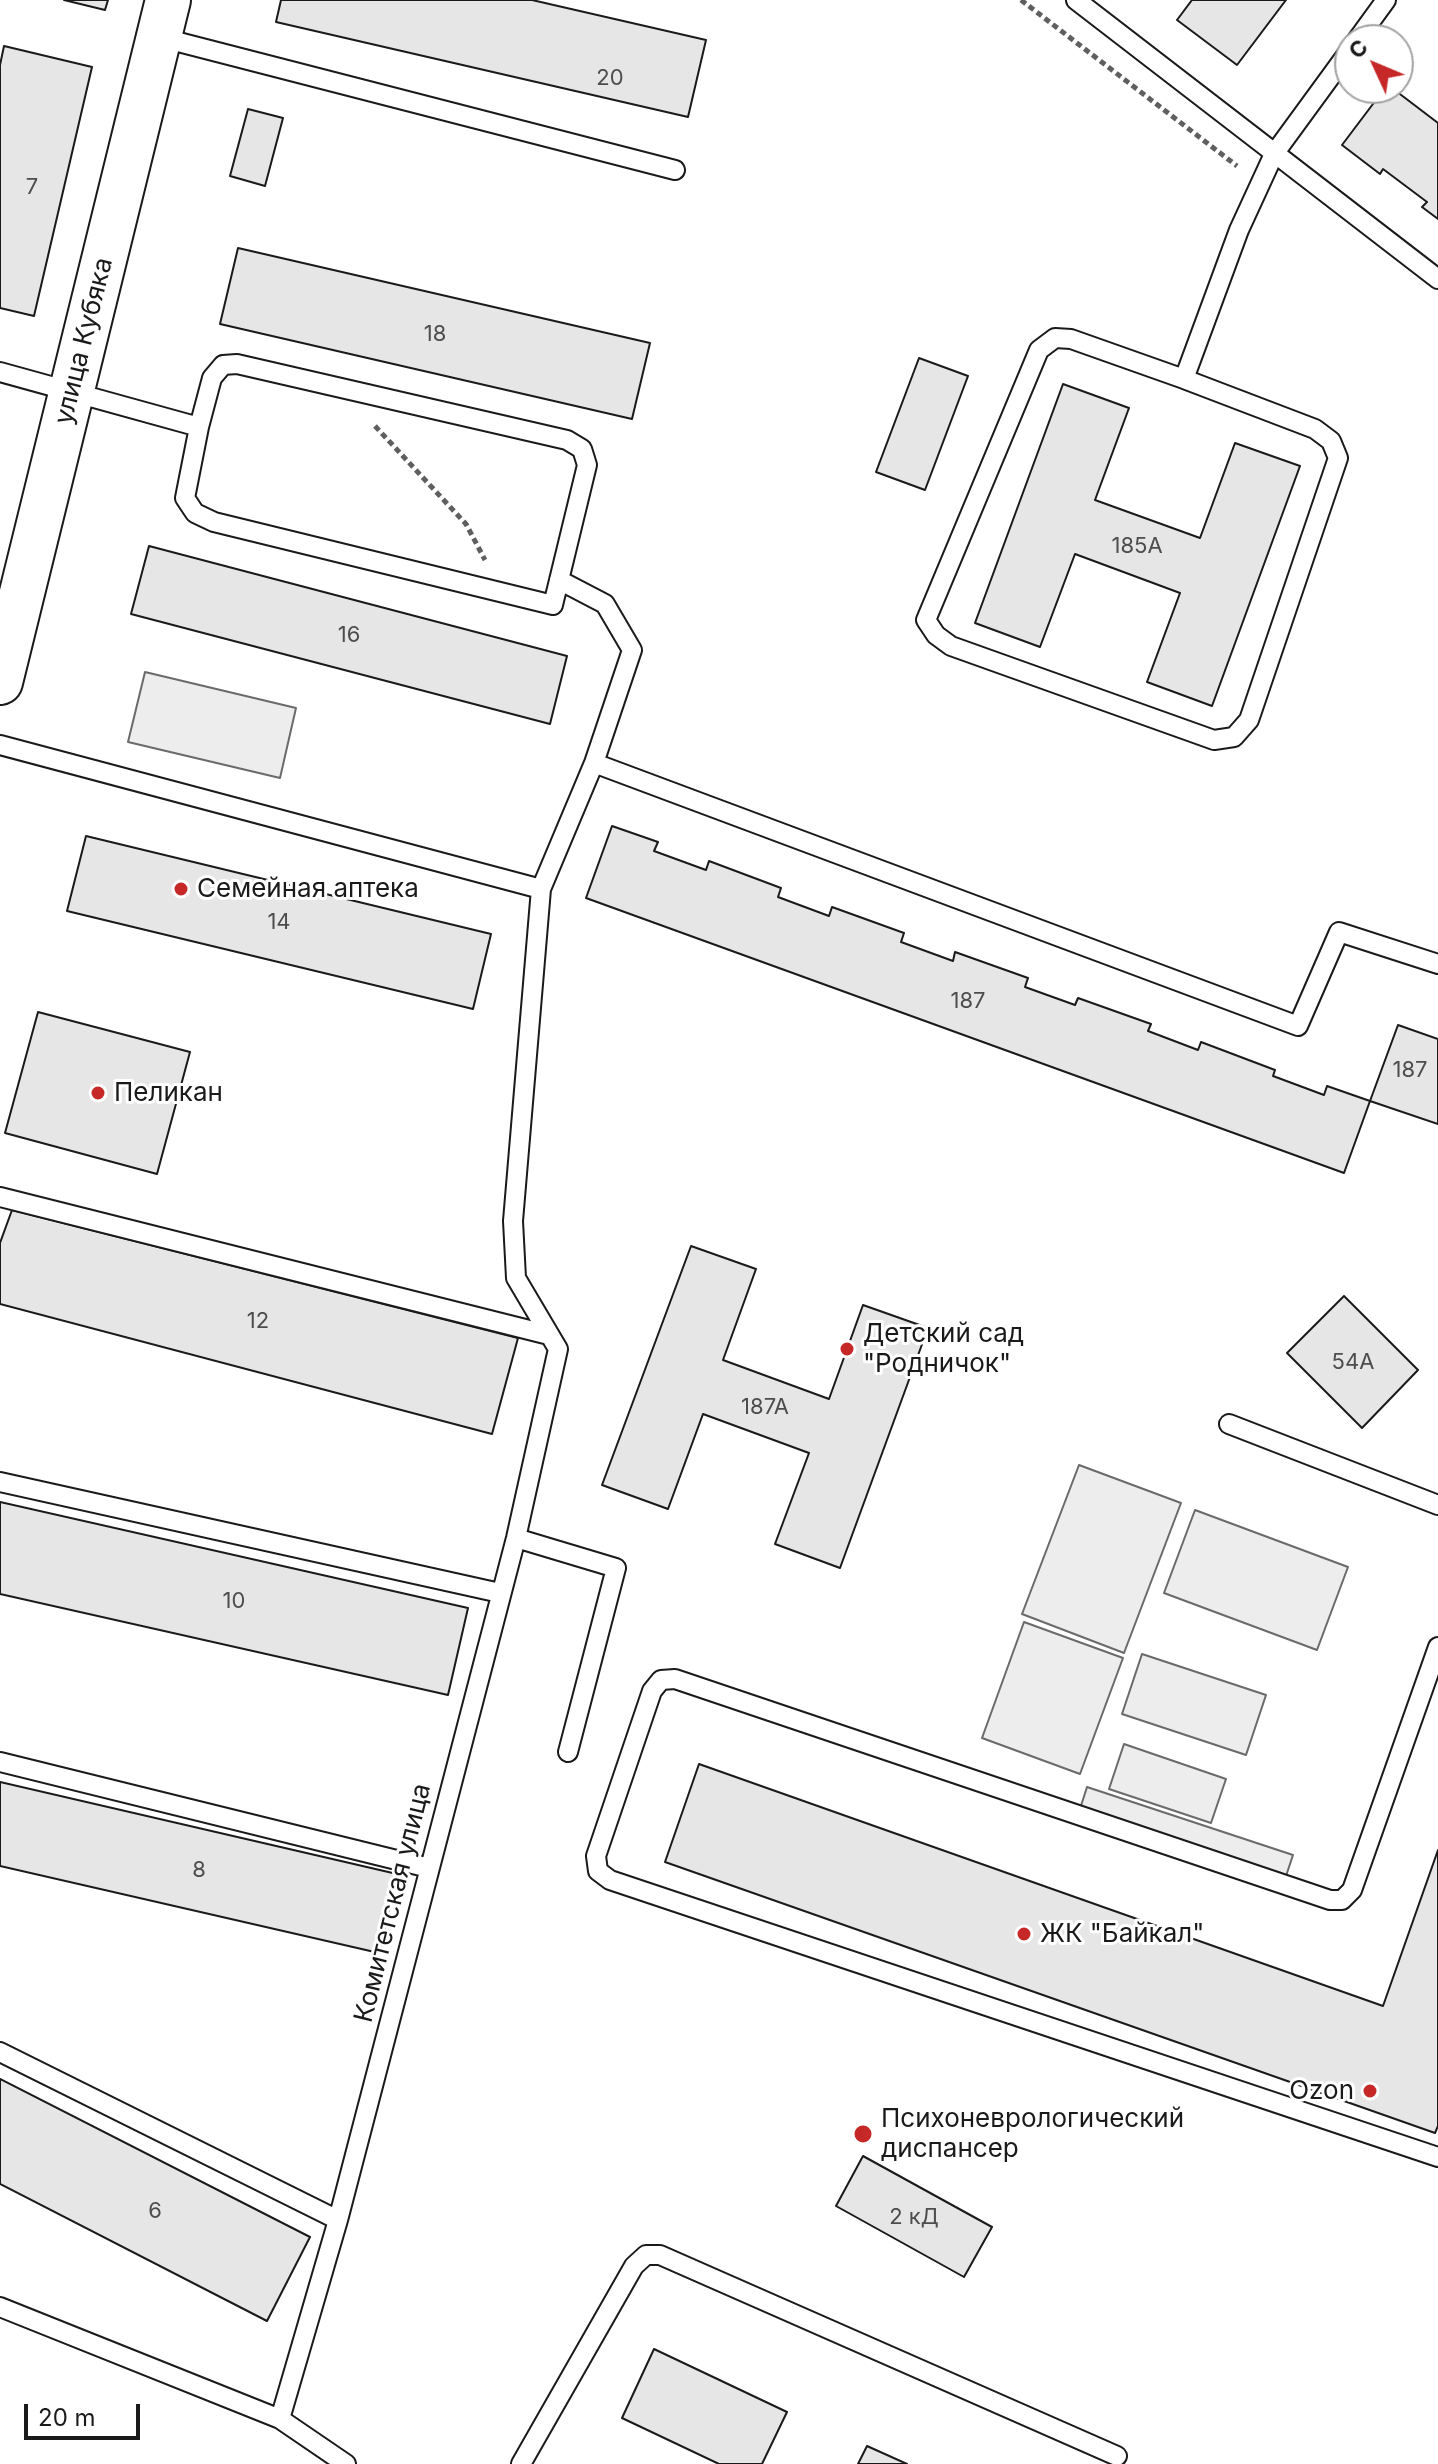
<!DOCTYPE html>
<meta charset="utf-8">
<style>
body{margin:0}
#map{position:relative;width:1438px;height:2464px;overflow:hidden;background:#fff;font-family:Inter,sans-serif}
canvas{display:block}
.north{position:absolute;left:1334px;top:24px;width:80px;height:80px;box-sizing:border-box;background:#fff;border:2px solid #a3a3a3;border-radius:50%;rotate:314deg;font-size:22px;font-weight:700;line-height:32px;text-align:center;color:#1a1a1a}
.north::after{content:'';display:block;margin:auto;width:28px;height:36px;background:#c62828;clip-path:polygon(50% 0,100% 100%,50% 72%,0 100%)}
.scale{position:absolute;left:24px;top:2404px;width:116px;height:36px;box-sizing:border-box;border:4px solid #1a1a1a;border-top:0;padding-left:10px;font-size:24px;line-height:28px;white-space:nowrap;color:#1a1a1a;-webkit-text-stroke:6px #fff;paint-order:stroke}
</style>
<div id="map">
<canvas width="1438" height="2464"></canvas>
<div class="north">С</div>
<div class="scale">20 m</div>
</div>
<script>
const context = document.querySelector('canvas').getContext('2d');
context.lineJoin = 'round';
function fill(path, color) { context.fillStyle = color; context.fill(path, 'evenodd'); }
const poly = rows => new Path2D(rows.map(r => 'M' + r).join(''));
function stroke(path, color, width, dash) { context.strokeStyle = color; context.lineWidth = width; context.lineCap = dash ? 'butt' : 'round'; context.setLineDash(dash || []); context.stroke(path); }
function write(font, color, halo, rows, align = 'center') {
  context.font = font + ' Inter,sans-serif'; context.lineWidth = 6; context.setLineDash([]); context.textBaseline = 'middle'; context.strokeStyle = halo; context.fillStyle = color; for (const [text, x, y, turn = 0] of rows) {
    context.save(); context.translate(x, y); context.rotate((+turn || 0) * Math.PI / 180); context.textAlign = isNaN(turn) ? turn : align; if (halo) context.strokeText(text, 0, 0); context.fillText(text, 0, 0); context.restore();
  }
}
const built = poly([
 [145,672,296,708,280,778,128,742,145,672],
 [1079,1465,1181,1503,1124,1653,1022,1614,1079,1465],
 [1195,1510,1348,1567,1317,1650,1164,1593,1195,1510],
 [1024,1622,1123,1658,1080,1774,982,1738,1024,1622],
 [1142,1654,1266,1695,1246,1755,1122,1714,1142,1654],
 [1124,1744,1226,1779,1211,1823,1109,1789,1124,1744],
 [1087,1787,1293,1855,1285,1879,1079,1812,1087,1787]
]);
fill(built, '#ededed');
stroke(built, '#6a6a6a', 2);
const building = poly([
 [64,0,108,0,105,10,64,0],
 [281,0,532,0,706,40,688,117,276,22,281,0],
 [1192,0,1286,0,1237,65,1177,20,1192,0],
 [4,46,92,67,34,316,0,308,0,65,4,46],
 [1385,88,1392,88,1438,123,1438,219,1422,207,1427,202,1383,169,1380,174,1342,145,1385,88],
 [248,109,283,118,265,186,230,176,248,109],
 [238,248,650,343,632,419,220,324,238,248],
 [919,358,968,376,925,490,876,472,919,358],
 [1063,384,1129,408,1095,500,1200,538,1235,443,1300,466,1212,706,1147,682,1180,593,1075,554,1040,647,975,623,1063,384],
 [149,546,567,656,550,724,131,614,149,546],
 [612,826,658,842,654,851,706,870,709,861,781,888,778,897,829,916,832,907,904,933,901,942,953,961,955,952,1028,978,1025,987,1075,1005,1078,998,1151,1024,1148,1031,1198,1050,1201,1042,1275,1070,1273,1076,1324,1095,1327,1086,1370,1101,1344,1173,586,898,612,826],
 [86,836,491,934,473,1009,67,911,86,836],
 [38,1012,190,1052,157,1174,5,1133,38,1012],
 [1398,1025,1438,1039,1438,1124,1370,1101,1398,1025],
 [12,1210,518,1338,492,1434,0,1304,0,1243,12,1210],
 [691,1246,756,1269,723,1360,829,1399,863,1305,928,1328,840,1568,775,1544,809,1453,703,1414,668,1509,602,1485,691,1246],
 [1344,1296,1418,1370,1362,1428,1287,1353,1344,1296],
 [0,1502,468,1608,448,1695,0,1594,0,1502],
 [699,1764,1383,2006,1438,1850,1438,2126,1435,2133,665,1862,699,1764],
 [0,1782,397,1874,379,1953,0,1866,0,1782],
 [0,2079,310,2237,267,2321,0,2184,0,2079],
 [863,2156,992,2227,964,2277,836,2206,863,2156],
 [654,2349,787,2412,762,2464,719,2464,622,2418,654,2349],
 [867,2446,907,2464,858,2464,867,2446]
]);
fill(building, '#e6e6e6');
stroke(building, '#1a1a1a', 2);
const lane = poly([
 [1076,0,1438,279],
 [159,37,675,170],
 [1357,40,1386,0],
 [0,372,199,427,185,498,195,513,214,522,553,605,587,465,582,449,567,440,237,364,223,365,212,378,199,427],
 [1184,379,1315,429,1331,441,1338,458,1249,720,1234,737,1214,740,951,646,936,635,926,620,1039,350,1055,338,1071,339,1184,379,1239,230,1274,154,1350,50],
 [0,745,541,889],
 [594,763,1298,1026,1339,932,1438,964],
 [0,1197,549,1335],
 [1229,1424,1438,1505],
 [0,1482,500,1593],
 [516,1538,616,1568,568,1752],
 [1438,1647,1352,1890,1342,1900,1330,1900,675,1679,661,1680,652,1691,596,1856,598,1871,610,1880,1438,2157],
 [0,1762,429,1868],
 [0,2052,338,2220],
 [0,2307,280,2419,346,2464],
 [280,2419,338,2220,516,1538,558,1349,516,1278,513,1221,541,889,594,763,632,650,605,604,559,580],
 [521,2464,634,2266,646,2255,660,2255,1117,2456]
]);
const secondary = poly([
 [0,682,168,0]
]);
stroke(lane, '#1a1a1a', 22);
stroke(secondary, '#1a1a1a', 48);
stroke(poly([
 [1021,0,1237,166],
 [375,426,466,524,485,560]
]), '#5f5f5f', 5, [6, 4]);
stroke(lane, '#fff', 18);
stroke(secondary, '#fff', 44);
for (const [x, y, r, color] of [
 [181,889,8,"#c62828"],
 [98,1093,8,"#c62828"],
 [847,1349,8,"#c62828"],
 [1024,1934,8,"#c62828"],
 [1370,2091,8,"#c62828"],
 [863,2134,10,"#c62828"]
]) { const dot = new Path2D(); dot.arc(x, y, r, 0, 2 * Math.PI); context.fillStyle = color; context.fill(dot); stroke(dot, '#fff', 3); }
write('22px', '#4d4d4d', null, [
 ["20",610,78],
 ["7",32,187],
 ["18",435,334],
 ["185А",1137,546],
 ["16",349,635],
 ["14",279,922],
 ["187",968,1001],
 ["187",1410,1070],
 ["12",258,1321],
 ["54А",1353,1362],
 ["187А",765,1407],
 ["10",234,1601],
 ["8",199,1870],
 ["6",155,2211],
 ["2 кД",914,2217]
]);
write('26px', '#1a1a1a', '#fff', [
 ["улица Кубяка",84,341,-76],
 ["Комитетская улица",393,1903,-76]
]);
write('26px', '#1a1a1a', '#fff', [
 ["Семейная аптека",197,889],
 ["Пеликан",114,1093],
 ["Детский сад",863,1334],
 ["\"Родничок\"",863,1364],
 ["ЖК \"Байкал\"",1040,1934],
 ["Ozon",1354,2091,"right"],
 ["Психоневрологический",881,2119],
 ["диспансер",881,2149]
], 'left');
</script>
